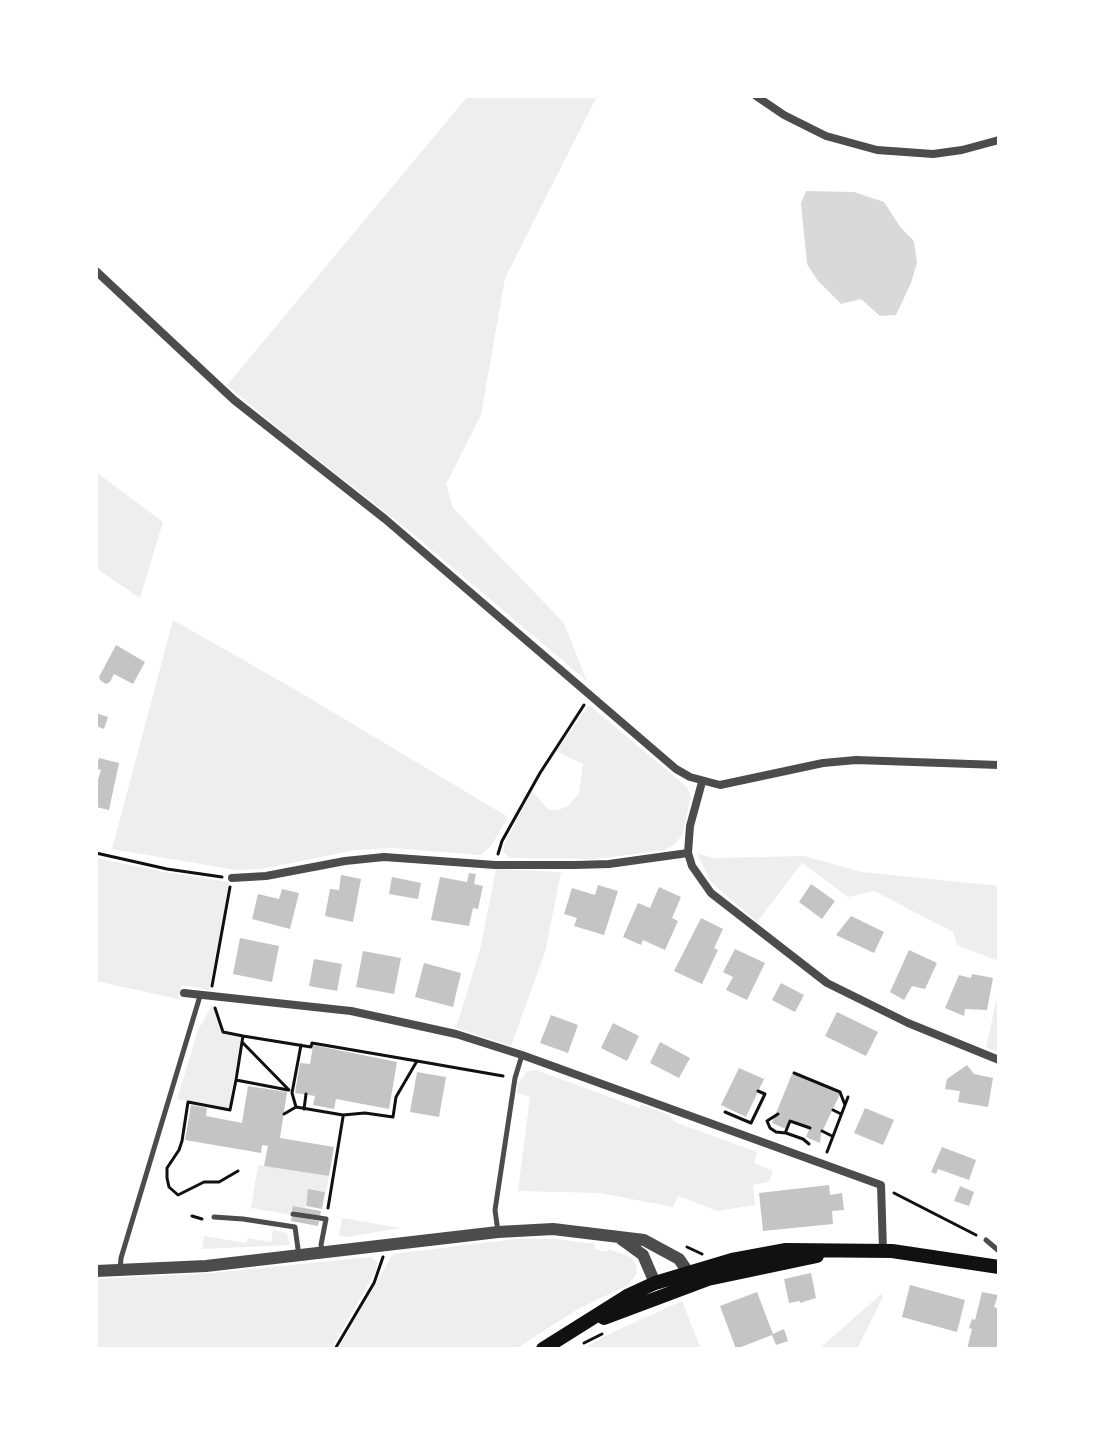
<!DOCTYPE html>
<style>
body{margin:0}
#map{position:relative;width:1095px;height:1445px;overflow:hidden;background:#fff;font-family:"Archivo Narrow",sans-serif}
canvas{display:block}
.frame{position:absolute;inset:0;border:98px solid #fff;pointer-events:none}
</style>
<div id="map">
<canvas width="1095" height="1445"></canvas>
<div class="frame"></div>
</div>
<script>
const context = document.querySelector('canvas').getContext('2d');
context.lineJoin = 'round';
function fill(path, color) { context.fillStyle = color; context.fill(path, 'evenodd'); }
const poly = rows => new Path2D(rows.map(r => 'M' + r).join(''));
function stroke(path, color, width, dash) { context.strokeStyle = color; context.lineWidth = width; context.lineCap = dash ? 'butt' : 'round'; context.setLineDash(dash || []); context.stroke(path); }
fill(poly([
 [468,96,597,96,505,278,481,415,446,484,453,508,564,623,587,681,401,524,290,438,227,385],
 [96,472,163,522,140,598,96,568],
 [173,620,294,689,508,817,491,846,480,855,392,848,355,850,262,869,236,870,112,849],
 [589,705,687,787,691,797,682,835,675,844,665,850,636,854,594,859,509,858,504,852,504,845,532,791,549,810,558,810,568,806,579,793,583,764,556,751],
 [697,853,713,858,804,856,862,872,999,886,999,961,957,945,953,932,874,891,848,897,802,863,757,922,711,882],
 [96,858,164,872,229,882,209,990,182,985,178,999,96,981],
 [496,869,561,872,545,952,511,1046,456,1028,480,950],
 [999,987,999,1052,986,1048],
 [212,1005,221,1033,241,1037,229,1108,177,1099,198,1030],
 [536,1070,639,1108,641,1104,671,1116,673,1121,680,1124,757,1152,754,1163,773,1171,769,1182,753,1185,755,1205,717,1211,678,1196,673,1207,600,1193,518,1191,530,1097,517,1093,518,1084,527,1071],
 [258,1165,329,1176,326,1192,309,1189,305,1208,294,1206,292,1215,251,1208],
 [342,1218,390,1226,401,1228,347,1237,339,1236],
 [273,1230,287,1233,290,1245,202,1249,204,1236,246,1243,248,1238,271,1242],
 [515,1239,557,1239,595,1244,594,1249,607,1252,608,1249,631,1257,636,1265,637,1273,628,1285,576,1310,516,1349,338,1349,393,1254],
 [371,1257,377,1262,376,1271,331,1349,96,1349,96,1279,212,1273],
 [881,1294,883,1297,857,1349,819,1349],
 [682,1301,701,1349,582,1349,611,1333]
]), '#eee');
fill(poly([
 [806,191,854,192,884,202,901,228,914,241,917,263,911,283,896,315,880,316,861,299,841,304,818,281,807,264,801,203]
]), '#d9d9d9');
fill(poly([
 [116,645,145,662,133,684,114,674,110,682,106,684,100,680,99,677],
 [96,713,108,717,104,729,96,726],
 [99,758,119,763,109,810,96,807,96,786,101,770,96,769],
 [469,873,476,874,474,884,483,886,478,909,473,908,469,926,431,920,440,877,467,882],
 [341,875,361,879,353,922,325,916,330,889,339,890],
 [392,877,421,883,418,899,389,894],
 [811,884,835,901,822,919,799,902],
 [598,885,618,891,604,935,574,926,577,918,564,914,572,888,595,895],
 [659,887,681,897,672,918,678,921,665,950,643,940,641,945,623,937,638,903,650,908],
 [282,889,299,893,290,929,252,919,258,894,279,899],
 [851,916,884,932,874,953,836,935],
 [701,918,723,929,714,948,718,950,702,984,674,971],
 [240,938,279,946,272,982,233,974],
 [735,949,765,963,747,1000,726,990,733,977,723,972],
 [909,950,937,963,925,989,912,986,904,1000,890,992],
 [363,951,401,958,394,994,356,987],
 [314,959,342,964,337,991,309,986],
 [424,963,461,973,453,1007,415,997],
 [972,974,993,978,987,1010,965,1009,964,1016,945,1008,959,975,971,978],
 [781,983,804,995,795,1012,772,1000],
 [837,1012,878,1032,866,1056,825,1036],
 [551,1015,578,1025,568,1053,540,1043],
 [613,1023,639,1036,627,1061,601,1048],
 [660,1042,690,1058,679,1078,650,1063],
 [313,1045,397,1062,389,1109,336,1099,334,1109,313,1105,315,1096,295,1093,300,1063,310,1064],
 [967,1065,974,1074,993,1078,988,1107,958,1102,960,1091,945,1089,947,1079],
 [739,1068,764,1079,746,1117,721,1105],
 [417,1072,446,1077,439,1117,410,1112],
 [792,1074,840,1094,821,1134,820,1143,806,1137,810,1127,790,1119,786,1129,772,1123],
 [248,1086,287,1092,280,1138,334,1147,329,1176,264,1166,268,1146,262,1145,261,1153,185,1140,191,1105,207,1108,206,1116,242,1123],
 [865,1108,894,1120,883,1145,854,1133],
 [942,1147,976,1160,969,1180,938,1169,936,1174,931,1172],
 [829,1185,830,1195,842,1193,844,1210,832,1211,833,1224,763,1231,759,1193],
 [960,1186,974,1192,969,1206,954,1201],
 [308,1189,325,1192,322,1209,306,1206],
 [293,1206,321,1211,320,1216,292,1211],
 [292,1216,319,1221,318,1226,291,1221],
 [811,1273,816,1298,800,1303,800,1301,789,1303,784,1279],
 [910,1285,965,1300,957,1332,902,1317],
 [757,1292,773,1334,784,1329,788,1341,776,1345,772,1335,736,1349,720,1306],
 [982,1292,998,1295,994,1307,999,1309,999,1349,967,1349,972,1329,969,1328,972,1319,975,1320]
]), '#c4c4c4');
stroke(poly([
 [96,853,167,869,222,877],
 [498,854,502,841,540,773,584,705],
 [212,986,230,887],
 [215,1008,223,1032,243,1036,242,1042,289,1090],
 [243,1036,311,1047,312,1043,417,1061],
 [242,1042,236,1080,288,1090],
 [301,1045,292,1093,296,1107,343,1115,365,1113,393,1117,396,1097,417,1061,503,1076],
 [794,1073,840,1092,845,1105],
 [236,1080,230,1110,188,1102,182,1141,179,1150,167,1168,167,1178,169,1187,178,1195,204,1182,219,1182,238,1171],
 [304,1109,306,1094],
 [833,1110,841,1114],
 [725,1112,751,1123,765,1094,758,1091],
 [284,1114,296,1107],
 [778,1114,767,1121,770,1128,776,1132,786,1133,803,1139,809,1144],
 [786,1131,790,1121,810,1128],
 [822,1131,832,1136],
 [827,1152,848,1097],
 [894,1193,976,1235],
 [328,1208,343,1117],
 [192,1216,202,1219],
 [687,1247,702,1254],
 [584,1343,602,1334],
 [335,1349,374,1283,383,1257]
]), '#111', 3);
stroke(poly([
 [293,1214,326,1219,321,1245,323,1253],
 [214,1217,243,1219,295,1227,299,1256],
 [498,1232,495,1210,515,1078,522,1055],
 [986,1240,999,1251],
 [120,1270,121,1258,200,996]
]), '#4c4c4c', 5);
stroke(poly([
 [756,96,784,115,826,136,877,150,933,154,962,150,999,140],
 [96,271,234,400,385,519,676,769,690,777,720,785,823,763,856,760,999,765],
 [702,782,690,826,688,853,692,866,711,893,827,983,908,1023,999,1060],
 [232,878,266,876,345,861,384,857,495,865,575,865,609,864,688,853],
 [184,993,351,1011,456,1034,522,1055,881,1185,883,1250]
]), '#4c4c4c', 8);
stroke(poly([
 [621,1239,643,1255,655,1283],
 [96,1271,206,1266,498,1232,553,1229,644,1240,679,1259,688,1272]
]), '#4c4c4c', 12);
stroke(poly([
 [604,1318,708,1279,817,1256],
 [543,1349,629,1295,655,1283,732,1260,786,1250,892,1251,999,1267]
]), '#111', 14);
</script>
